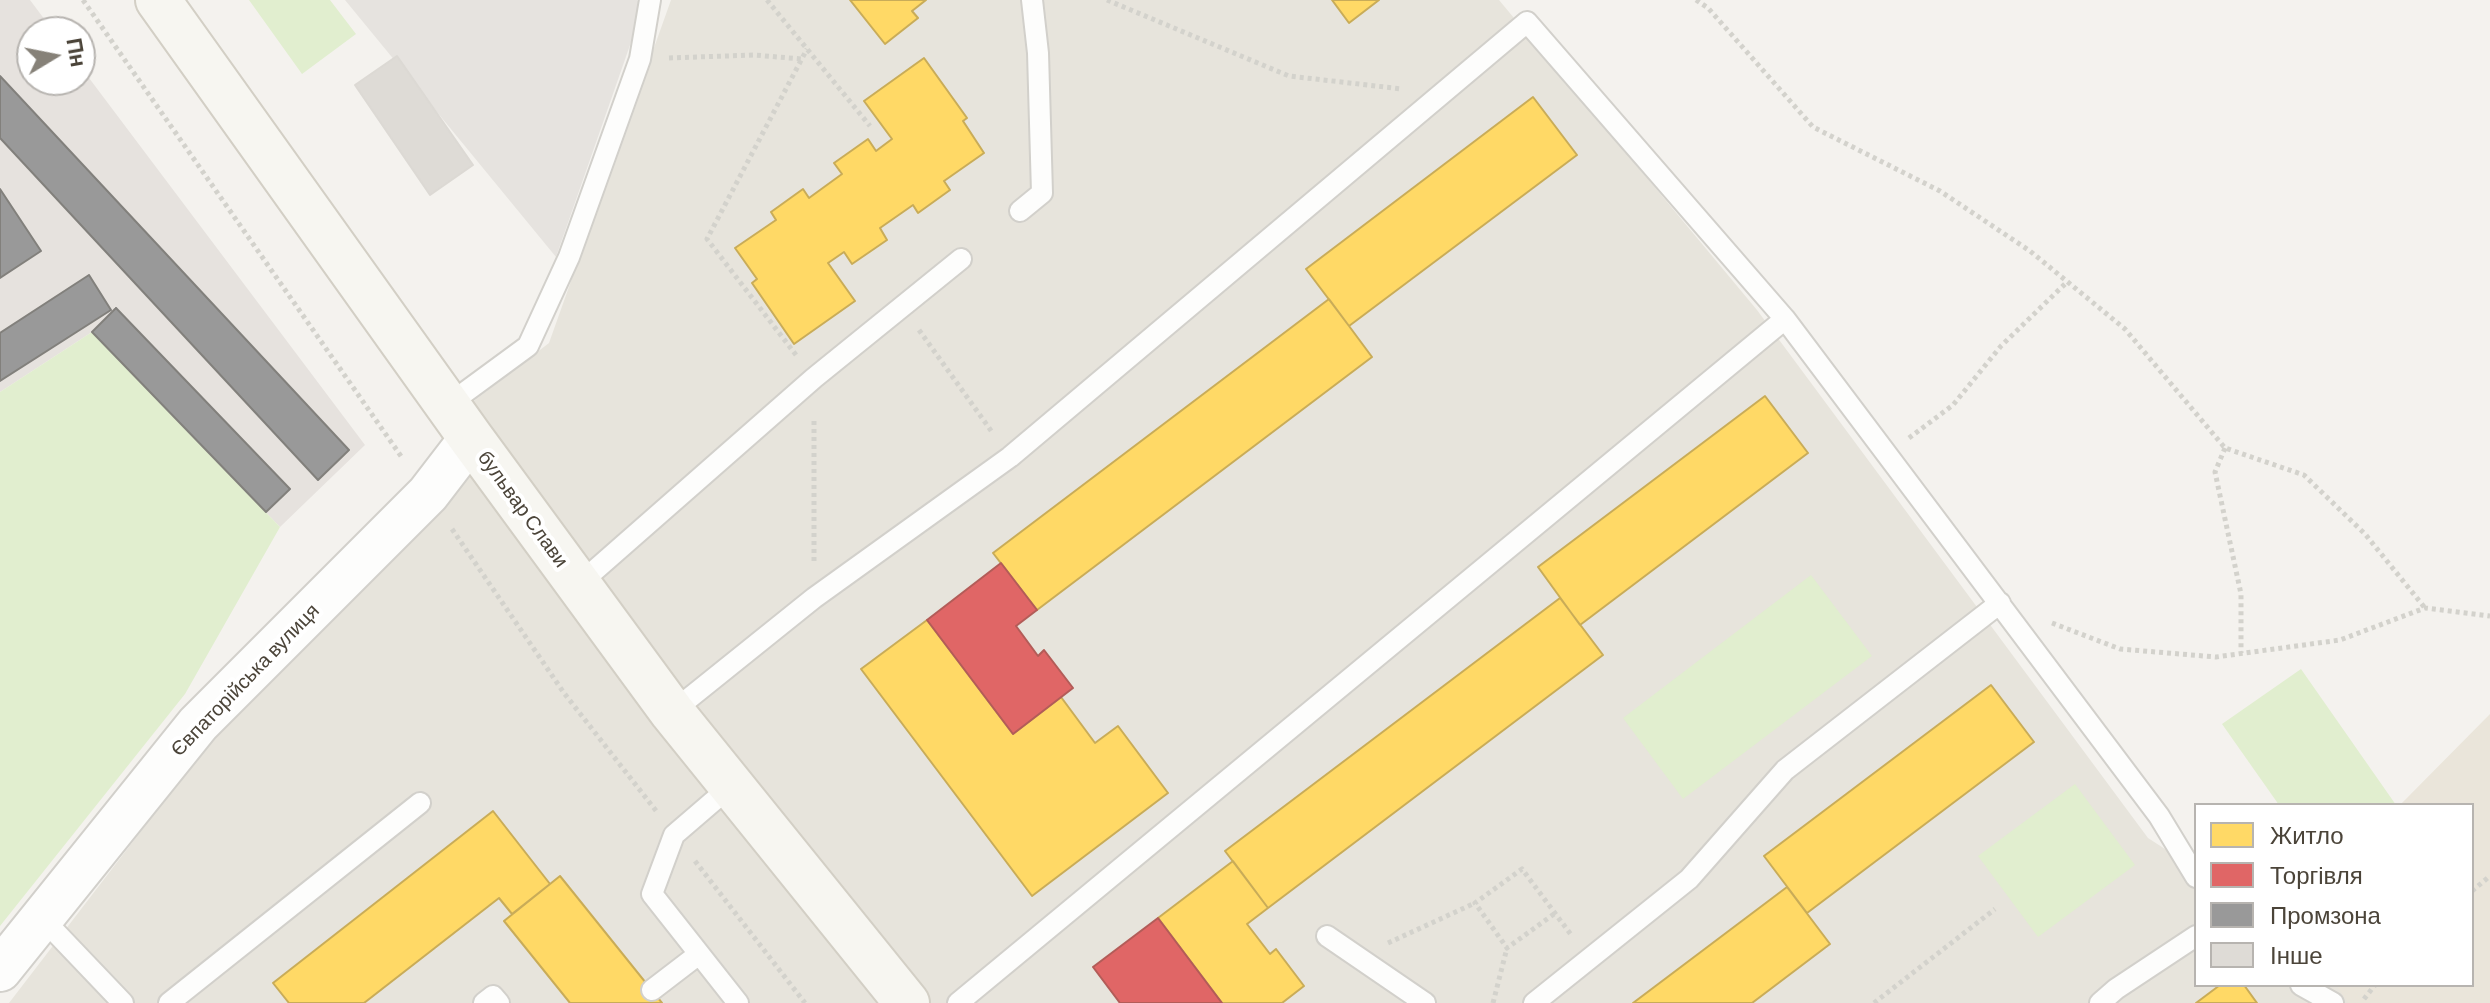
<!DOCTYPE html>
<meta charset="utf-8">
<style>
body{margin:0}
#map{position:relative;width:2490px;height:1003px;overflow:hidden;background:#f4f2ee;font-family:Barlow,sans-serif}
canvas{display:block}
.legend{position:absolute;left:2194px;top:803px;width:280px;height:184px;box-sizing:border-box;background:#fff;border:2px solid #b7b4b0;margin:0;padding:10px 14px;list-style:none;font-size:24px;color:#4b4439}
.legend li{display:flex;align-items:center;gap:16px;height:40px}
.legend b{width:40px;border:2px solid #b7b4b0}
.north{position:absolute;left:16px;top:16px;width:80px;height:80px;box-sizing:border-box;background:#fff;border:2px solid #b7b4b0;border-radius:50%;rotate:80deg;font-size:22px;font-weight:700;line-height:32px;text-align:center;color:#4b4439}
.north::after{content:'';display:block;margin:auto;width:28px;height:36px;background:#868178;clip-path:polygon(50% 0,100% 100%,50% 72%,0 100%)}
</style>
<div id="map">
<canvas width="2490" height="1003"></canvas>
<ul class="legend">
<li><b style="height:22px;background:#ffd966"></b>Житло</li>
<li><b style="height:22px;background:#e06666"></b>Торгівля</li>
<li><b style="height:22px;background:#999"></b>Промзона</li>
<li><b style="height:22px;background:#dedbd6"></b>Інше</li>
</ul>
<div class="north">Пн</div>
</div>
<script>
const context = document.querySelector('canvas').getContext('2d');
context.lineJoin = 'round';
function fill(path, color) { context.fillStyle = color; context.fill(path, 'evenodd'); }
const poly = rows => new Path2D(rows.map(r => 'M' + r).join(''));
function stroke(path, color, width, dash) { context.strokeStyle = color; context.lineWidth = width; context.lineCap = dash ? 'butt' : 'round'; context.setLineDash(dash || []); context.stroke(path); }
function write(font, color, halo, rows, align = 'center') {
  context.font = font + ' Barlow,sans-serif'; context.lineWidth = 8; context.setLineDash([]); context.textBaseline = 'middle'; context.strokeStyle = halo; context.fillStyle = color; for (const [text, x, y, turn = 0] of rows) {
    context.save(); context.translate(x, y); context.rotate((+turn || 0) * Math.PI / 180); context.textAlign = isNaN(turn) ? turn : align; if (halo) context.strokeText(text, 0, 0); context.fillText(text, 0, 0); context.restore();
  }
}
fill(poly([
 [671,0,1499,0,1757,310,2148,838,2196,869,2196,985,2472,985,2490,1003,9,1003,214,736,443,505,466,407,549,343]
]), '#e7e4dc');
fill(poly([
 [0,0,30,0,54,32,32,32,32,80,80,80,80,66,365,445,280,527,92,332,0,392]
]), '#e6e2de');
fill(poly([
 [2490,714,2490,1003,2348,1003,2336,985,2472,985,2472,805,2400,805]
]), '#eae5da');
fill(poly([
 [249,0,330,0,356,34,302,74],
 [92,332,280,527,185,694,0,926,0,392],
 [1811,575,1872,656,1683,799,1623,718],
 [2301,669,2396,805,2279,805,2222,724],
 [2075,784,2135,865,2038,937,1978,856]
]), '#e1eecf');
fill(poly([
 [345,0,637,0,644,5,556,257]
]), '#e6e3df');
const homes = poly([
 [850,0,926,0,912,11,918,18,885,44,850,0],
 [1332,0,1379,0,1349,23,1332,0],
 [924,58,967,118,963,121,984,153,944,181,950,190,918,213,913,205,880,228,887,240,852,264,844,252,828,263,855,301,794,344,752,283,757,279,735,248,776,220,771,212,803,189,809,198,842,174,834,163,868,139,876,151,892,139,864,101,924,58],
 [1533,97,1577,155,1349,326,1306,269,1533,97],
 [1329,299,1372,357,1037,610,993,553,1329,299],
 [1765,396,1808,453,1580,625,1538,567,1765,396],
 [1560,598,1603,655,1268,908,1225,851,1560,598],
 [927,620,1013,734,1061,697,1095,743,1118,726,1168,793,1032,896,861,669,927,620],
 [1991,685,2034,742,1807,913,1764,856,1991,685],
 [493,811,550,884,512,914,499,898,364,1003,289,1003,273,983,493,811],
 [1233,861,1268,908,1247,924,1270,954,1276,949,1304,986,1282,1003,1222,1003,1158,918,1233,861],
 [560,876,662,1003,570,1003,504,921,560,876],
 [1787,887,1830,944,1752,1003,1633,1003,1787,887],
 [2220,985,2244,985,2257,1003,2196,1003,2220,985]
]);
fill(homes, '#ffd966');
stroke(homes, '#c9ac58', 2);
const shops = poly([
 [1001,563,1037,610,1016,626,1038,656,1044,650,1073,688,1013,734,927,620,1001,563],
 [1158,918,1222,1003,1120,1003,1093,967,1158,918]
]);
fill(shops, '#e06666');
stroke(shops, '#b35c58', 2);
const industry = poly([
 [0,76,349,450,318,480,0,138,0,76],
 [0,189,41,251,0,278,0,189],
 [89,275,111,310,0,381,0,333,89,275],
 [116,308,290,489,266,512,92,332,116,308]
]);
fill(industry, '#999');
stroke(industry, '#82807c', 2);
const building = poly([
 [397,56,473,165,430,195,355,85,397,56]
]);
fill(building, '#dedbd6');
stroke(building, '#dcd9d4', 2);
const lane = poly([
 [1020,211,1042,193,1038,53,1032,0],
 [449,404,528,346,569,257,640,59,650,0],
 [578,585,814,378,961,259],
 [672,712,814,598,1010,457,1527,22,1785,319,2159,816,2196,877],
 [731,786,674,835,652,894,738,1003],
 [42,918,123,1003],
 [1327,936,1425,1003],
 [2301,985,2333,1003],
 [652,990,699,954],
 [169,1003,420,803],
 [484,1003,493,996,499,1003],
 [958,1003,1785,319],
 [1534,1003,1689,879,1785,770,2000,603],
 [2100,1003,2116,989,2196,936]
]);
const street = poly([
 [0,970,198,724,428,494,471,438]
]);
const secondary = poly([
 [158,0,471,438,672,712,907,1003]
]);
stroke(lane, '#d2d0cb', 24);
stroke(street, '#d2d0cb', 46);
stroke(secondary, '#d3cfc5', 48);
stroke(poly([
 [83,0,403,459],
 [767,0,870,126],
 [1107,0,1289,76,1402,89],
 [1696,0,1708,8,1813,127,1940,191,2030,251,2125,329,2225,448,2304,475,2365,534,2425,608],
 [669,58,754,55,802,59],
 [919,330,992,432],
 [796,355,707,239,807,49],
 [1909,438,1953,405,2001,346,2067,282],
 [2225,448,2215,472,2241,594,2241,653],
 [452,529,564,693,657,812],
 [814,561,814,419],
 [2052,623,2120,649,2216,657,2340,640,2425,608,2490,616],
 [695,861,805,1003],
 [2472,891,2490,876],
 [1554,914,1507,948,1475,903,1522,869,1572,936],
 [1388,943,1475,903],
 [2364,999,2375,985],
 [1493,1003,1507,948],
 [1874,1003,1995,909]
]), '#d3d2cc', 5, [4, 4]);
stroke(lane, '#fdfdfc', 20);
stroke(street, '#fdfdfc', 42);
stroke(secondary, '#f7f6f1', 44);
write('20px', '#4b4439', '#fff', [
 ["бульвар Слави",523,509,54],
 ["Євпаторійська вулиця",245,680,-46]
]);
</script>
